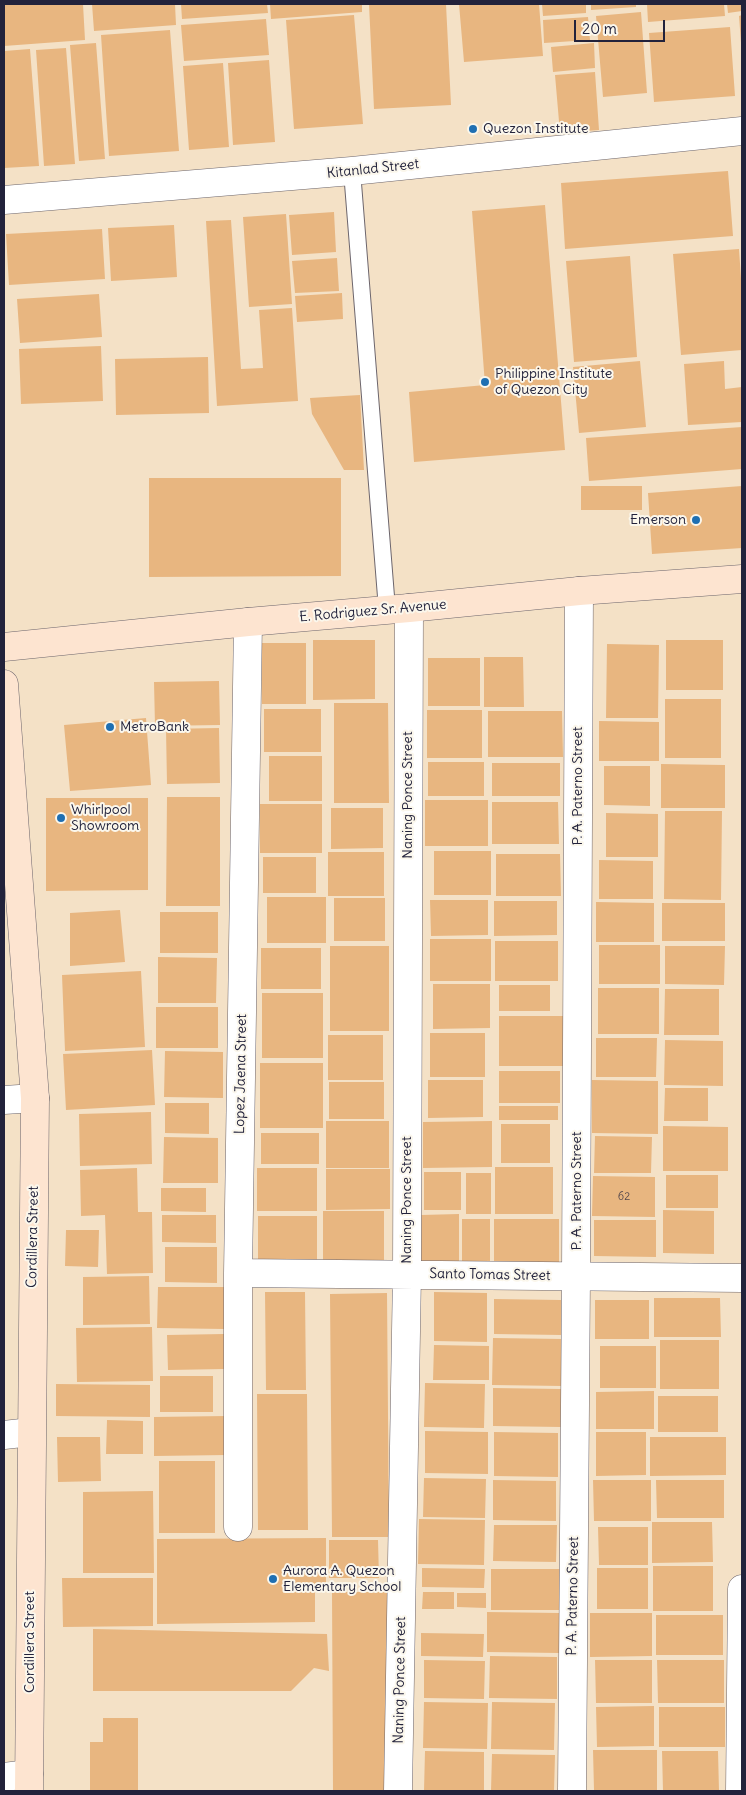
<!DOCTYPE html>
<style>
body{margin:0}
#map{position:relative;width:746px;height:1795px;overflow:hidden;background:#f4e1c6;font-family:Delius,sans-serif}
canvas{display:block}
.frame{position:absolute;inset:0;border:5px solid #22223b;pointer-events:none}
.scale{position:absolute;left:574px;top:20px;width:91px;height:22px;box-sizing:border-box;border:2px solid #22223b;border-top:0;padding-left:6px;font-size:15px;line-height:18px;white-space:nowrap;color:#22223b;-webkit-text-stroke:4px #fbf7ec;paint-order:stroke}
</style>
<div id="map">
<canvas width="746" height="1795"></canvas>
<div class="frame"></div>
<div class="scale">20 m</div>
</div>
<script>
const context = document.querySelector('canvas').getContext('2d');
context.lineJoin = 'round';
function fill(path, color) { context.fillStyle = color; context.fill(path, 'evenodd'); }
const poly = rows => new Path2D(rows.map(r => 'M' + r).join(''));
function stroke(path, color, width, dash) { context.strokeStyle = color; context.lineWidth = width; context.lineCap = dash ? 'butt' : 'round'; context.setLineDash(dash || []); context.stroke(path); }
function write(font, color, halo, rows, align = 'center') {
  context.font = font + ' Delius,sans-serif'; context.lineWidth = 4; context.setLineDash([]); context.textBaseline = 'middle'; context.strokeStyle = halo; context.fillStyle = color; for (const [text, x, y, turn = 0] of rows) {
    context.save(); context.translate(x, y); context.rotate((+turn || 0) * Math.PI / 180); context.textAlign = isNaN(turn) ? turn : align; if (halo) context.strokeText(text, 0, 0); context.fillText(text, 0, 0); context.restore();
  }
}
fill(poly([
 [4,4,83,4,85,40,4,46],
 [92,4,175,4,176,25,94,31],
 [181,4,267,4,268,13,182,19],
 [270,4,362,4,362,12,271,19],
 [369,4,446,4,451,105,374,109],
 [459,4,539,4,543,56,464,62],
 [542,4,586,4,586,13,543,16],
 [591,4,636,4,636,7,591,10],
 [647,4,724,4,725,16,648,22],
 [727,4,742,4,742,11,728,13],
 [641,12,647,93,603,97,596,16],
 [354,15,363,124,294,129,286,20],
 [742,15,742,43,741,43,739,16],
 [588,17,590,40,544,43,543,20],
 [266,19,269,55,184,61,181,25],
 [730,27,735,96,654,102,649,33],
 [170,30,179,151,109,156,101,35],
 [96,43,105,159,79,161,70,45],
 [594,43,595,68,553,72,551,47],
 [66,48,75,164,44,166,36,50],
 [30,49,39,166,4,168,4,51],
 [269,60,275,142,233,145,228,63],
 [223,63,229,147,189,150,183,66],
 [595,72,599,130,560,133,555,75],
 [728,171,733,236,565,249,561,183],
 [545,205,565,450,414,462,409,392,485,385,472,211],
 [334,212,336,252,292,255,289,215],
 [286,214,292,304,249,307,243,217],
 [231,220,241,369,263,368,259,310,292,308,298,401,217,406,206,221],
 [174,225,177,277,111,281,108,228],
 [102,229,105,279,9,285,6,234],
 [739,249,742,293,742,350,681,355,673,254],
 [630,256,637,357,574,362,566,261],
 [337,258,339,291,295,293,292,261],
 [342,293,343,319,297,322,295,296],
 [99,294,102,337,20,343,17,299],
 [101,346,103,401,21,404,19,349],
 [208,357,209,413,116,415,115,359],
 [640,361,646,427,579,433,573,367],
 [724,361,725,389,742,387,742,422,688,425,684,364],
 [360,395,364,470,344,470,312,414,310,398],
 [742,427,742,469,589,481,586,438],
 [149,478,341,478,341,576,149,577],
 [581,486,642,486,642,510,581,510],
 [742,486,742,548,652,554,648,493],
 [313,640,375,640,375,699,313,700],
 [666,640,723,640,723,690,666,690],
 [262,643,306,643,306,704,262,704],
 [607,644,659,645,658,718,606,718],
 [484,657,523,657,524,707,484,707],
 [428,658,480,658,480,706,428,706],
 [219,681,220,725,155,726,154,682],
 [665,699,721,699,721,758,665,758],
 [334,703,388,703,389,803,334,803],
 [264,709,321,709,321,752,264,752],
 [427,710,482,710,482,758,427,758],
 [488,711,562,711,563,757,488,757],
 [146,718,151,785,70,791,64,725],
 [599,721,659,722,659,761,599,761],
 [219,728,220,783,167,784,166,729],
 [269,756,322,756,322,801,269,801],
 [428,762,484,762,484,796,428,796],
 [492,763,560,763,560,796,492,796],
 [661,764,725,765,725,808,661,808],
 [604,766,650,766,650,806,604,805],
 [167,797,220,797,220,906,166,906],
 [46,798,148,798,148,890,46,891],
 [425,800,488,800,488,846,425,846],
 [492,802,558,802,559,844,492,844],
 [260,804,322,804,322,853,260,853],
 [331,808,383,808,383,848,331,849],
 [665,811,722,811,721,900,664,899],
 [606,813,658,814,658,857,606,857],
 [434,851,491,851,491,895,434,895],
 [328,852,384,852,384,896,328,896],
 [496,854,560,854,561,896,496,896],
 [263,857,316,857,316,893,263,893],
 [599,860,653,861,653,899,599,899],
 [267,897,326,897,326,943,267,943],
 [334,898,385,898,385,941,334,941],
 [430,900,488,900,488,935,431,936],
 [494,901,557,901,557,935,494,936],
 [596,902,654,903,654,942,596,942],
 [662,903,725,903,725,941,662,941],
 [120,910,125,962,70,966,70,913],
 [160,912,218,912,218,953,160,953],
 [430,939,491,939,491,981,430,981],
 [495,941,558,941,558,981,495,981],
 [599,945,660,945,660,984,599,984],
 [330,946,389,946,389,1031,330,1031],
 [665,946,725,946,724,985,665,984],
 [261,948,321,948,321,989,261,989],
 [158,957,217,958,216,1003,158,1003],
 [141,971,145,1047,65,1051,62,975],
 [433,984,490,984,490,1028,433,1029],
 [499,985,550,985,550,1011,499,1011],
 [598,988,659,988,659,1034,598,1034],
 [665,989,719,989,719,1035,664,1035],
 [262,993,323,993,323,1058,262,1058],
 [156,1007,218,1007,218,1048,156,1048],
 [499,1016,564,1016,564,1066,499,1066],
 [430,1033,485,1033,485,1077,430,1077],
 [328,1035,383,1035,383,1080,328,1080],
 [596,1038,657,1038,656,1077,596,1077],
 [665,1040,723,1041,723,1086,664,1085],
 [152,1050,155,1105,66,1110,63,1054],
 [165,1051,223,1052,223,1098,164,1097],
 [260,1063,323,1063,323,1128,260,1128],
 [499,1071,560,1071,560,1103,499,1103],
 [428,1080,483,1080,483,1117,428,1118],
 [592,1080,658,1081,658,1134,592,1133],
 [329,1082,384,1082,384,1119,329,1119],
 [665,1088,708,1088,708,1121,664,1121],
 [165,1103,209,1103,209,1134,165,1133],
 [499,1106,558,1106,558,1120,499,1120],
 [151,1112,152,1164,80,1166,79,1114],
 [326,1121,389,1121,389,1168,326,1168],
 [492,1121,492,1167,423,1168,423,1122],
 [501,1124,550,1124,550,1163,501,1163],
 [663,1126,728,1127,728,1171,663,1171],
 [261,1133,319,1133,319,1164,261,1164],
 [595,1136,652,1137,651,1173,594,1173],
 [164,1137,218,1138,218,1183,163,1183],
 [495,1167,553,1167,553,1214,495,1214],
 [137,1168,138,1212,152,1212,153,1273,107,1274,105,1215,81,1216,80,1170],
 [257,1168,317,1168,317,1211,257,1211],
 [326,1169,390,1169,390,1209,326,1210],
 [424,1172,461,1172,461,1210,424,1210],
 [466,1173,491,1173,491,1214,466,1214],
 [666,1175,718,1175,718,1208,666,1208],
 [593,1176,655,1177,655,1217,592,1216],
 [161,1188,206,1188,206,1212,161,1211],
 [663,1210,714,1211,714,1254,663,1253],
 [323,1211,384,1211,384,1263,323,1263],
 [459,1214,459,1263,421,1263,421,1215],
 [162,1215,216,1215,216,1243,162,1242],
 [258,1216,317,1216,317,1260,258,1260],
 [462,1219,490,1219,490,1263,462,1264],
 [494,1219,559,1219,559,1262,494,1262],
 [594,1220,656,1220,656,1257,594,1256],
 [66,1230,99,1230,98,1267,65,1266],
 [165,1247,217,1247,217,1283,165,1282],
 [149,1276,150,1324,83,1325,83,1277],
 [158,1287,224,1287,224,1329,157,1328],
 [265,1292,305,1292,306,1390,266,1390],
 [434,1292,487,1293,487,1342,434,1341],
 [387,1293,389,1537,332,1537,330,1294],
 [654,1298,720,1298,721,1337,654,1337],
 [494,1299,561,1300,561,1335,494,1334],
 [595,1300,649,1300,649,1339,595,1339],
 [152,1327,153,1381,77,1382,76,1328],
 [224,1334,224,1369,168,1370,167,1335],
 [493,1338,563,1339,563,1386,492,1385],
 [660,1340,719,1340,719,1389,660,1389],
 [434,1345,489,1346,489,1380,433,1380],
 [600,1346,656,1346,656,1388,600,1388],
 [160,1376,213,1376,213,1412,160,1412],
 [425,1383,485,1384,484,1428,424,1427],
 [56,1384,150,1385,150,1417,56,1416],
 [493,1388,561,1389,561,1427,493,1426],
 [654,1391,654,1429,596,1429,596,1392],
 [257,1394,307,1394,308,1530,258,1530],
 [658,1396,718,1396,718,1432,658,1432],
 [226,1416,227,1455,154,1456,154,1417],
 [107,1420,143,1421,143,1454,106,1454],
 [425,1431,488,1432,488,1474,425,1473],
 [494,1432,558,1433,558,1477,494,1476],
 [596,1432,646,1432,646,1475,596,1476],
 [57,1437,100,1437,101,1481,58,1482],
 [650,1437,726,1437,726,1475,650,1476],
 [159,1461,215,1461,215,1533,159,1533],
 [424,1478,486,1479,485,1518,423,1517],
 [493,1480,556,1481,556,1521,493,1520],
 [593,1480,651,1480,651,1521,594,1521],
 [656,1480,724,1480,724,1518,657,1518],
 [153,1491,154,1573,83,1573,83,1492],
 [419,1519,485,1520,484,1565,418,1564],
 [652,1522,712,1522,713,1562,652,1563],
 [494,1525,557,1525,556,1562,493,1561],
 [598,1527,648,1527,648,1565,599,1565],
 [326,1538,326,1589,315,1589,315,1622,157,1624,157,1539],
 [329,1540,378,1540,379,1578,329,1578],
 [653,1566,713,1566,713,1611,653,1611],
 [422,1568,485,1569,484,1588,422,1587],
 [597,1568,648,1568,648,1609,597,1609],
 [491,1569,560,1569,560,1610,491,1610],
 [62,1578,153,1578,153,1626,63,1627],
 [332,1592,387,1592,388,1791,333,1791],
 [423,1592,454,1592,454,1609,422,1609],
 [457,1593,486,1593,486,1608,457,1607],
 [487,1612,559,1613,559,1653,487,1652],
 [590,1613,652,1613,652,1656,590,1657],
 [656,1615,723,1615,723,1655,656,1655],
 [93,1629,327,1634,329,1671,314,1668,291,1691,93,1691],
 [421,1633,484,1634,483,1657,421,1656],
 [490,1656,557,1657,557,1699,489,1698],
 [424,1660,485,1661,484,1699,424,1698],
 [595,1660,652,1660,652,1703,596,1703],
 [657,1660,724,1660,724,1703,658,1703],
 [424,1702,488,1703,487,1749,423,1748],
 [492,1702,555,1703,554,1750,491,1749],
 [654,1706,654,1746,597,1747,596,1707],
 [659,1707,725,1707,725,1747,659,1747],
 [103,1718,138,1718,138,1791,90,1791,90,1742,103,1742],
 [593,1750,657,1750,657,1790,594,1790],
 [425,1751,484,1752,484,1791,424,1791],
 [662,1751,718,1751,719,1791,663,1791],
 [492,1754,555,1755,554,1791,491,1791]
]), '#e8b680');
const lane = poly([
 [352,171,387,609]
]);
const street = poly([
 [4,200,352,171,742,131],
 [4,1100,35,1098],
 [238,1273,742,1278],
 [4,1435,31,1432],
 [238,1527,238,1273,248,622],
 [4,1777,29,1774],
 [398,1791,407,1274,409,608],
 [572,1791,576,1276,579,591],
 [740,1791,742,1589]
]);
const secondary = poly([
 [4,647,248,622,409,608,579,591,742,579],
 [4,684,35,1098,29,1791]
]);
stroke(lane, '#6c656c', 18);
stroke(street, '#6c656c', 29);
stroke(secondary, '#6c656c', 29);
stroke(lane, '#fff', 16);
stroke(street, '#fff', 28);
stroke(secondary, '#fde4d0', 28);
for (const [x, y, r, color] of [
 [473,129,5,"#1f6fb2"],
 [485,382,5,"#1f6fb2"],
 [696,520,5,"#1f6fb2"],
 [110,727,5,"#1f6fb2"],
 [61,818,5,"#1f6fb2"],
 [273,1579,5,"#1f6fb2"]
]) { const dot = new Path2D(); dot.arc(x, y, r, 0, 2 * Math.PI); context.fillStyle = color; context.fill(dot); stroke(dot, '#fbf7ec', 2); }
write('11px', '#54474c', null, [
 ["62",624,1197]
]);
write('14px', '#22223b', '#fbf7ec', [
 ["Quezon Institute",483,129],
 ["Philippine Institute",495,374],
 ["of Quezon City",495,390],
 ["Emerson",686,520,"right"],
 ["MetroBank",120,727],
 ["Whirlpool",71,810],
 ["Showroom",71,826],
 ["Aurora A. Quezon",283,1571],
 ["Elementary School",283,1587]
], 'left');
write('14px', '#22223b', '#fbf7ec', [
 ["Kitanlad Street",373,169,-6],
 ["E. Rodriguez Sr. Avenue",373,611,-5],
 ["P. A. Paterno Street",578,786,-90],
 ["Naning Ponce Street",408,795,-90],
 ["Lopez Jaena Street",241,1074,-89],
 ["P. A. Paterno Street",577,1191,-90],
 ["Naning Ponce Street",407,1200,-90],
 ["Cordillera Street",33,1237,-89],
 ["Santo Tomas Street",490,1275,1],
 ["P. A. Paterno Street",573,1596,-89],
 ["Cordillera Street",30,1642,-90],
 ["Naning Ponce Street",400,1680,-89]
]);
</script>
